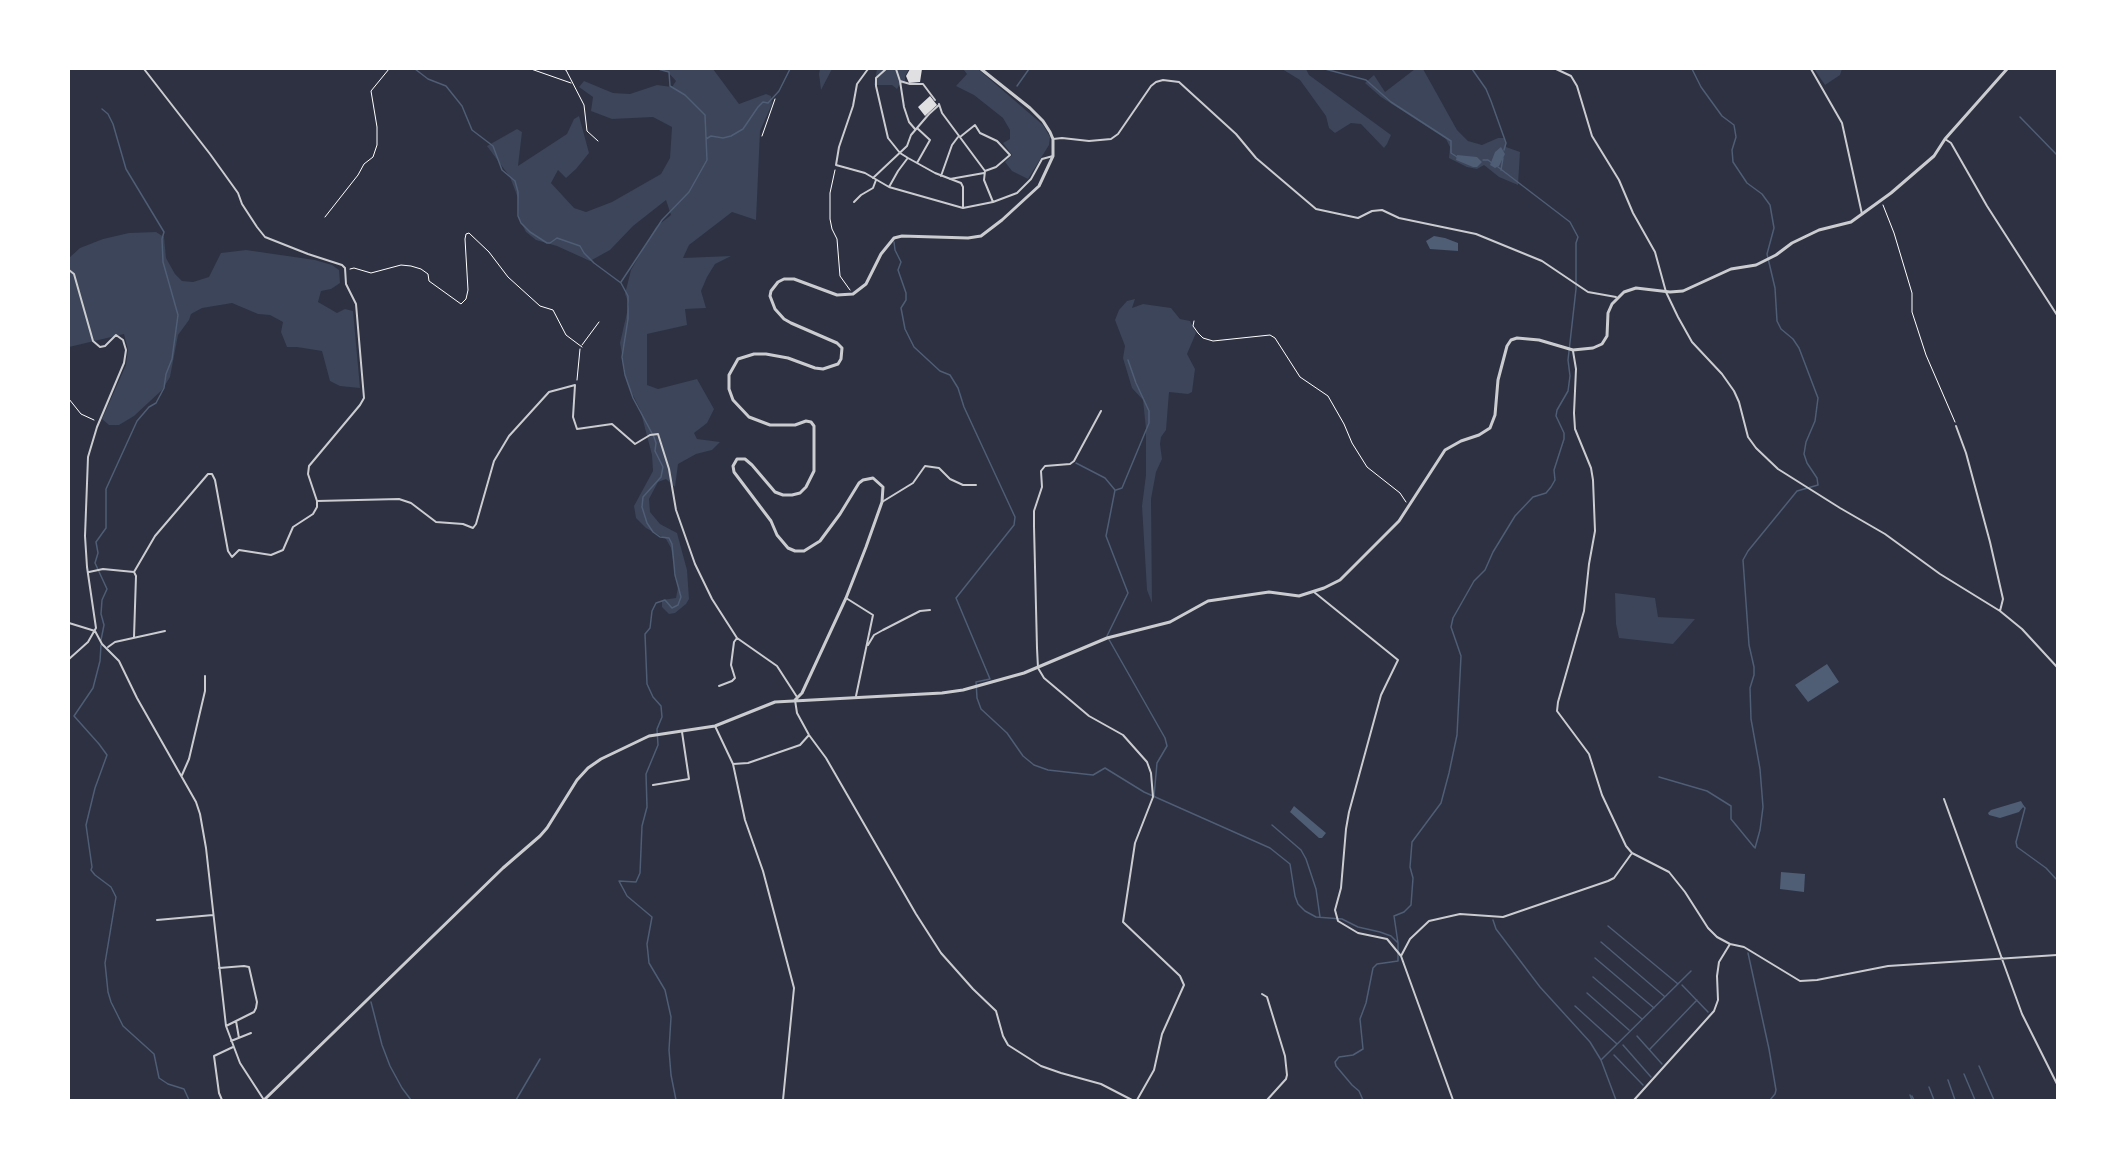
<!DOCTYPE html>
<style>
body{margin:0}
#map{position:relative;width:2126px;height:1169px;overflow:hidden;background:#2d3142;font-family:Merriweather,serif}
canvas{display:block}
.frame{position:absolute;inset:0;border:70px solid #fff;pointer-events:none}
</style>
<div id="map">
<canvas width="2126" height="1169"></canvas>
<div class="frame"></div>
</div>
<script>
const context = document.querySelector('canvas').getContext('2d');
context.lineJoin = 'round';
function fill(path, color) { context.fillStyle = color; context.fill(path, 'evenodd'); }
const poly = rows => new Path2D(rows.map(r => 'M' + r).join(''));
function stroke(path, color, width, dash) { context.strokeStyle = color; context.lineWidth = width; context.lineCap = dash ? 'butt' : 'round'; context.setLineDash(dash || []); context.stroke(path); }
fill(poly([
 [665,69,713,69,739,104,766,94,771,96,772,104,760,131,756,220,732,212,689,245,683,258,731,256,715,264,707,277,701,291,706,308,685,309,687,325,647,334,647,385,658,389,697,379,714,409,707,423,694,433,697,439,720,442,712,450,696,454,678,464,675,487,666,479,658,482,649,499,650,512,660,524,677,533,687,570,689,599,686,604,675,613,669,614,662,607,662,600,676,598,678,587,671,548,666,539,646,528,636,518,634,506,653,471,652,455,640,409,627,383,620,343,629,304,625,294,631,270,656,227,671,215,666,200,633,226,610,250,590,261,557,246,536,240,526,232,519,218,518,198,510,177,487,146,517,129,522,132,518,166,567,134,574,119,579,116,589,153,576,169,566,178,558,170,551,183,574,208,586,212,612,202,661,174,670,158,672,127,653,117,612,119,591,111,593,97,579,87,584,81,613,93,630,94,657,85,672,87,676,81],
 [820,69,832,69,821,90,819,74],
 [877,69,909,69,905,76,905,83,899,85,897,89,892,85,874,85],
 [963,69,978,69,1043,125,1050,137,1049,145,1028,179,1012,171,1005,162,1012,155,1003,143,1010,139,1010,130,1003,118,974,95,956,86,967,74],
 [1282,69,1306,69,1309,75,1391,135,1387,144,1384,148,1361,124,1351,123,1335,133,1329,128,1326,116,1300,80],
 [1415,69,1423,69,1457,130,1468,141,1482,145,1498,138,1504,138,1506,147,1520,152,1518,185,1499,177,1484,165,1477,169,1467,167,1449,158,1450,147,1446,139,1381,97,1365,83,1374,75,1385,92],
 [1814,69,1842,69,1840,75,1825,85],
 [156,232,164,237,166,258,175,274,182,281,193,282,209,277,221,253,246,250,315,260,332,265,339,270,340,283,331,289,321,291,318,302,337,313,345,309,353,311,360,388,340,386,330,381,322,351,297,347,287,347,281,332,283,322,270,315,258,314,232,303,202,308,191,314,189,320,178,335,170,377,162,390,134,416,119,425,109,425,102,419,126,365,128,350,124,334,69,347,69,258,80,248,103,239,129,233],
 [1135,299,1132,308,1143,304,1171,308,1180,319,1190,321,1196,333,1187,354,1195,369,1192,392,1188,394,1169,392,1166,430,1161,437,1160,444,1162,459,1156,472,1151,499,1152,603,1147,590,1142,506,1146,475,1146,429,1143,400,1132,388,1123,358,1125,346,1115,320,1119,310,1127,301],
 [1615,593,1655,598,1658,617,1695,619,1673,644,1619,638,1616,624]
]), '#3c4559');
fill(poly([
 [1501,147,1505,154,1499,166,1495,168,1490,165,1495,152],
 [1457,155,1477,157,1482,162,1477,167,1473,167,1456,160],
 [1434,236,1445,238,1458,243,1458,251,1430,249,1426,241],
 [1827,664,1839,682,1808,702,1795,685],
 [2021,801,2024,806,2019,812,2000,818,1989,815,1988,813,1991,810],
 [1294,806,1326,833,1322,838,1319,838,1290,812],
 [1781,872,1805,874,1804,892,1780,889]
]), '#4f5d75');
stroke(poly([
 [415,69,428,79,446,86,462,106,472,130,493,146,502,170,515,181,518,192,518,216,521,223,530,232,547,243,550,243,557,238,580,246,584,253,594,263,621,283,628,296,628,319,622,357,625,375,633,398,654,437,656,443,655,451,663,467,661,477,643,497,642,507,647,523,653,532,660,537,669,538,672,544,675,575,681,597,678,605,672,608,665,600,656,603,652,611,650,628,645,634,647,684,653,697,661,706,662,717,657,729,658,745,646,774,647,807,642,826,640,873,636,882,619,881,627,896,652,917,647,944,649,963,665,990,671,1017,669,1050,671,1075,676,1100],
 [1325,69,1366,80,1391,102,1451,141,1451,153,1457,157],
 [1472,69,1486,89,1491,101,1506,143,1504,150],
 [1692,69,1701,87,1722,116,1734,125,1736,137,1732,150,1733,162,1747,183,1762,194,1770,205,1774,228,1767,254,1775,288,1777,321,1781,329,1793,339,1799,348,1818,398,1815,421,1806,442,1804,454,1807,463,1817,478,1818,485,1797,491,1748,551,1743,560,1749,645,1754,667,1754,675,1750,688,1751,719,1760,769,1763,807,1760,830,1755,848],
 [1017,86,1029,69],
 [2020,117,2057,155],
 [706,139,711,136,723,138,731,136,743,129,758,107,763,102,768,103,779,91,790,69],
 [1483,160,1488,160,1492,163],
 [1501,170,1503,158],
 [894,242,895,250,901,262,898,270,906,293,906,300,901,308,905,329,914,347,940,371,950,375,958,388,964,407,1015,517,1014,525,956,598,990,679,976,682,977,698,981,709,1007,733,1023,756,1034,765,1048,770,1093,775,1105,768,1144,792,1270,848,1290,864,1295,896,1298,904,1305,911,1316,917,1342,919,1358,927,1380,932,1391,936,1397,942],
 [621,282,662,220,689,192,707,160,705,115,685,95,670,86,669,72,658,69],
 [1076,463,1105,478,1115,490],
 [1115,490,1106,536,1128,593,1107,636,1165,738,1167,746,1157,763,1154,796],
 [1116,490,1122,488,1149,423,1149,411,1136,383,1128,360],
 [101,640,104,625,101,614,102,600,107,589,95,563,98,553,96,542,106,528,106,489,137,421,149,407,156,403,164,388,166,374,172,359,178,315,163,262,162,239,164,232,126,169,113,124,108,114,102,109],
 [101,645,100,661,93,688,74,716,99,744,107,755,95,788,86,825,92,867,91,870,95,875,111,887,116,897,105,963,108,992,111,1002,123,1026,154,1054,159,1078,168,1084,184,1089,189,1100],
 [1659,777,1707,791,1731,806,1731,819,1754,847],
 [2023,806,2025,808,2016,842,2017,847,2046,868,2057,880],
 [1272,825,1301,850,1306,859,1316,889,1320,917],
 [1493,920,1496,929,1540,987,1590,1042,1601,1060,1616,1100],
 [1608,926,1678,984],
 [1601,942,1664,996],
 [1748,953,1769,1049,1776,1090,1775,1094,1770,1100],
 [1595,958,1654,1008],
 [1593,977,1642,1019],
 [1682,985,1708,1012],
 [1587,993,1629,1030],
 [371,1002,382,1045,390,1066,402,1088,411,1100],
 [1575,1006,1617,1044],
 [1637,1036,1662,1064],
 [1623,1045,1651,1077],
 [1650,1049,1697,1000],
 [1614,1055,1643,1085],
 [1602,1059,1691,971],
 [1979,1066,1994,1100],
 [1964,1074,1975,1100],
 [1948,1080,1955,1100],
 [1929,1087,1934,1100],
 [1910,1095,1912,1100],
 [1912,1096,1914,1100],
 [516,1100,540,1059],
 [1363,1100,1359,1091,1352,1085,1336,1066,1335,1062,1339,1057,1353,1055,1363,1049,1360,1019,1366,1003,1373,968,1377,964,1398,961,1398,943,1394,916,1404,912,1411,905,1413,878,1410,867,1412,842,1441,803,1449,773,1457,735,1461,656,1451,627,1453,618,1474,581,1485,570,1493,552,1515,516,1533,497,1546,493,1551,487,1555,480,1554,470,1564,439,1564,433,1556,416,1557,410,1568,391,1570,376,1568,360,1576,289,1576,243,1578,237,1570,222,1498,167]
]), '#4f5d75', 1.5);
fill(poly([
 [910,69,922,69,920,82,909,83,906,76],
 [930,96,937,105,925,116,918,107]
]), '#e0e0e3');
stroke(poly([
 [531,69,571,83],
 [563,69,566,70,584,105,587,131,598,141],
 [762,136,775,99],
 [835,170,830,193,830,219,832,229,837,239,840,276,850,290],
 [1883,205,1894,233,1912,293,1912,312,1926,355,1955,422],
 [325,217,358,175,364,164,373,157,377,145,377,127,371,91,389,69],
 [350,269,354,268,371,273,401,265,411,266,421,269,428,274,429,281,461,304,466,299,468,290,465,239,466,234,469,233,489,252,508,277,540,306,553,310,566,335,582,347],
 [1194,321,1193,326,1198,333,1203,338,1213,341,1270,335,1275,338,1300,377,1328,396,1344,424,1352,443,1367,467,1400,493,1406,502],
 [582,345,599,322],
 [577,380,580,349],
 [69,399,81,414,94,420]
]), '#fff', 1);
stroke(poly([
 [144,69,210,154,238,193,242,204,257,227,265,237,308,254,342,265,345,268,346,284,356,304,364,398,360,405,309,466,308,474,317,501],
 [868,69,857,84,853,106,839,147,836,165,865,173,889,187,963,208,993,202,1017,193,1031,179,1042,159,1053,156],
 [886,69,876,78,876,86,888,138,900,153,908,158,935,173,961,183,963,187,963,208],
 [896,69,900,81,910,84,923,84,935,100],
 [1556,69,1571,76,1577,86,1592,136,1619,180,1633,213,1655,252,1666,292,1678,317,1692,342,1722,374,1734,391,1739,402,1748,437,1756,448,1778,469,1840,508,1885,534,1940,574,2000,611,2022,629,2057,667],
 [1811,69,1842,123,1862,214],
 [900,81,904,107,909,122,915,129],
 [939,104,942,113,985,171,984,180,993,202],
 [917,128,930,140,917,163],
 [960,137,975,125,980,133,997,141,1010,155,996,167,985,171],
 [1053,139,1062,138,1089,141,1111,139,1118,134,1151,86,1156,82,1163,80,1179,82,1236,134,1256,158,1316,209,1358,218,1372,211,1382,210,1399,218,1476,234,1542,261,1588,292,1616,297],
 [1945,139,1951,143,1987,206,2057,315],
 [941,176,952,145,958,137],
 [873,178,907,146,911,135,929,114,939,105],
 [950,179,984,173],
 [889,187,898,171,907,159],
 [854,202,861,195,873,188,876,180],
 [69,270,74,274,93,341,100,347,105,346,116,335,123,340,126,350,124,363,97,427,88,457,85,536,87,567,96,628,88,642,69,659],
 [1573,351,1576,369,1574,413,1575,429,1591,468,1593,480,1595,531,1589,564,1584,611,1558,702,1557,711,1589,754,1602,795,1626,846,1632,853,1669,872,1685,892,1708,928,1717,937,1730,944],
 [1101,411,1074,461,1070,464,1045,466,1041,471,1042,487,1034,511,1034,526,1037,648,1038,668,1044,678,1089,716,1123,735,1147,762,1151,773,1153,797,1135,843,1123,922,1180,976,1184,985,1162,1034,1154,1070,1137,1100],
 [1956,426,1966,453,1990,542,2003,599,2000,611],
 [317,501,399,499,411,503,436,522,463,524,473,528,476,524,494,461,509,436,549,392,575,385,573,417,577,429,612,424,635,444,650,435,658,434,669,469,676,510,695,564,712,599,737,638,777,666,797,697],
 [882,502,913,483,925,466,939,468,950,479,963,485,976,485],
 [89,572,103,569,134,572],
 [134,572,155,536,208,474,212,474,215,480,228,551,232,557,239,550,271,555,283,550,293,527,313,514,317,507,317,501],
 [134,572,136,576,134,637],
 [1314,592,1398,660,1381,695,1349,812,1346,829,1341,888,1335,910,1338,921,1358,933,1387,939,1401,956],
 [846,598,873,615,856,696],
 [69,623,95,631],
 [95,631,102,644,119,661,137,698,196,802,200,814,206,848,226,1026,240,1063,264,1100],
 [868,645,874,635,883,630,920,611,930,610],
 [108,647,115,642,165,631],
 [719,686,732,681,735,678,731,665,734,642,737,638],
 [795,700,797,713,809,735,826,758,916,914,941,953,973,989,996,1011,1003,1036,1008,1045,1041,1066,1061,1073,1101,1084,1132,1100],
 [715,726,733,764,745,820,763,871,794,988,783,1100],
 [733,764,748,763,800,745,809,735],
 [182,775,189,759,205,691,205,676],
 [653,785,689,779,682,732],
 [1944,799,2022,1014,2057,1084],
 [157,920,213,915],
 [219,968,244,966,249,967,257,1002,256,1008,254,1012,226,1026],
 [1262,994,1267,997,1285,1056,1287,1075,1286,1079,1267,1100],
 [236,1021,239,1038],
 [231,1041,251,1033],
 [222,1100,219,1093,214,1056,233,1047],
 [1453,1100,1401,956,1410,939,1429,921,1460,914,1503,917,1608,881,1614,878,1632,853],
 [1634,1100,1714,1011,1718,1000,1717,976,1719,962,1730,944,1744,947,1800,981,1817,980,1888,966,2057,955]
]), '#caccd0', 2);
stroke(poly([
 [795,700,802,693,846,598,866,547,882,502,883,487,873,478,863,480,859,483,840,514,820,541,804,551,795,551,788,548,777,535,771,521,734,472,733,466,737,459,745,459,752,465,775,492,783,495,792,495,800,493,806,487,814,471,814,426,811,422,806,421,795,425,770,425,749,417,733,400,729,389,729,375,738,359,754,354,766,354,788,358,815,368,823,369,838,364,841,359,842,348,837,343,791,323,784,319,775,309,770,296,771,291,778,282,784,279,794,279,837,295,853,294,866,284,881,254,894,238,902,236,968,238,981,236,1002,220,1039,186,1053,156,1053,139,1050,132,1043,121,1030,108,981,69],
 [264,1100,503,868,540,836,547,828,577,780,588,768,601,759,649,736,715,726,775,702,942,693,963,690,1024,673,1107,638,1170,622,1208,601,1269,592,1299,596,1324,588,1340,580,1399,521,1445,450,1461,441,1479,435,1490,428,1495,415,1498,380,1507,346,1511,340,1517,338,1539,340,1573,350,1593,348,1602,344,1607,336,1608,313,1612,304,1624,292,1636,288,1670,292,1683,291,1731,269,1756,265,1776,255,1792,243,1819,230,1851,222,1891,193,1934,156,1945,139,2007,69]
]), '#caccd0', 3);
</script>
